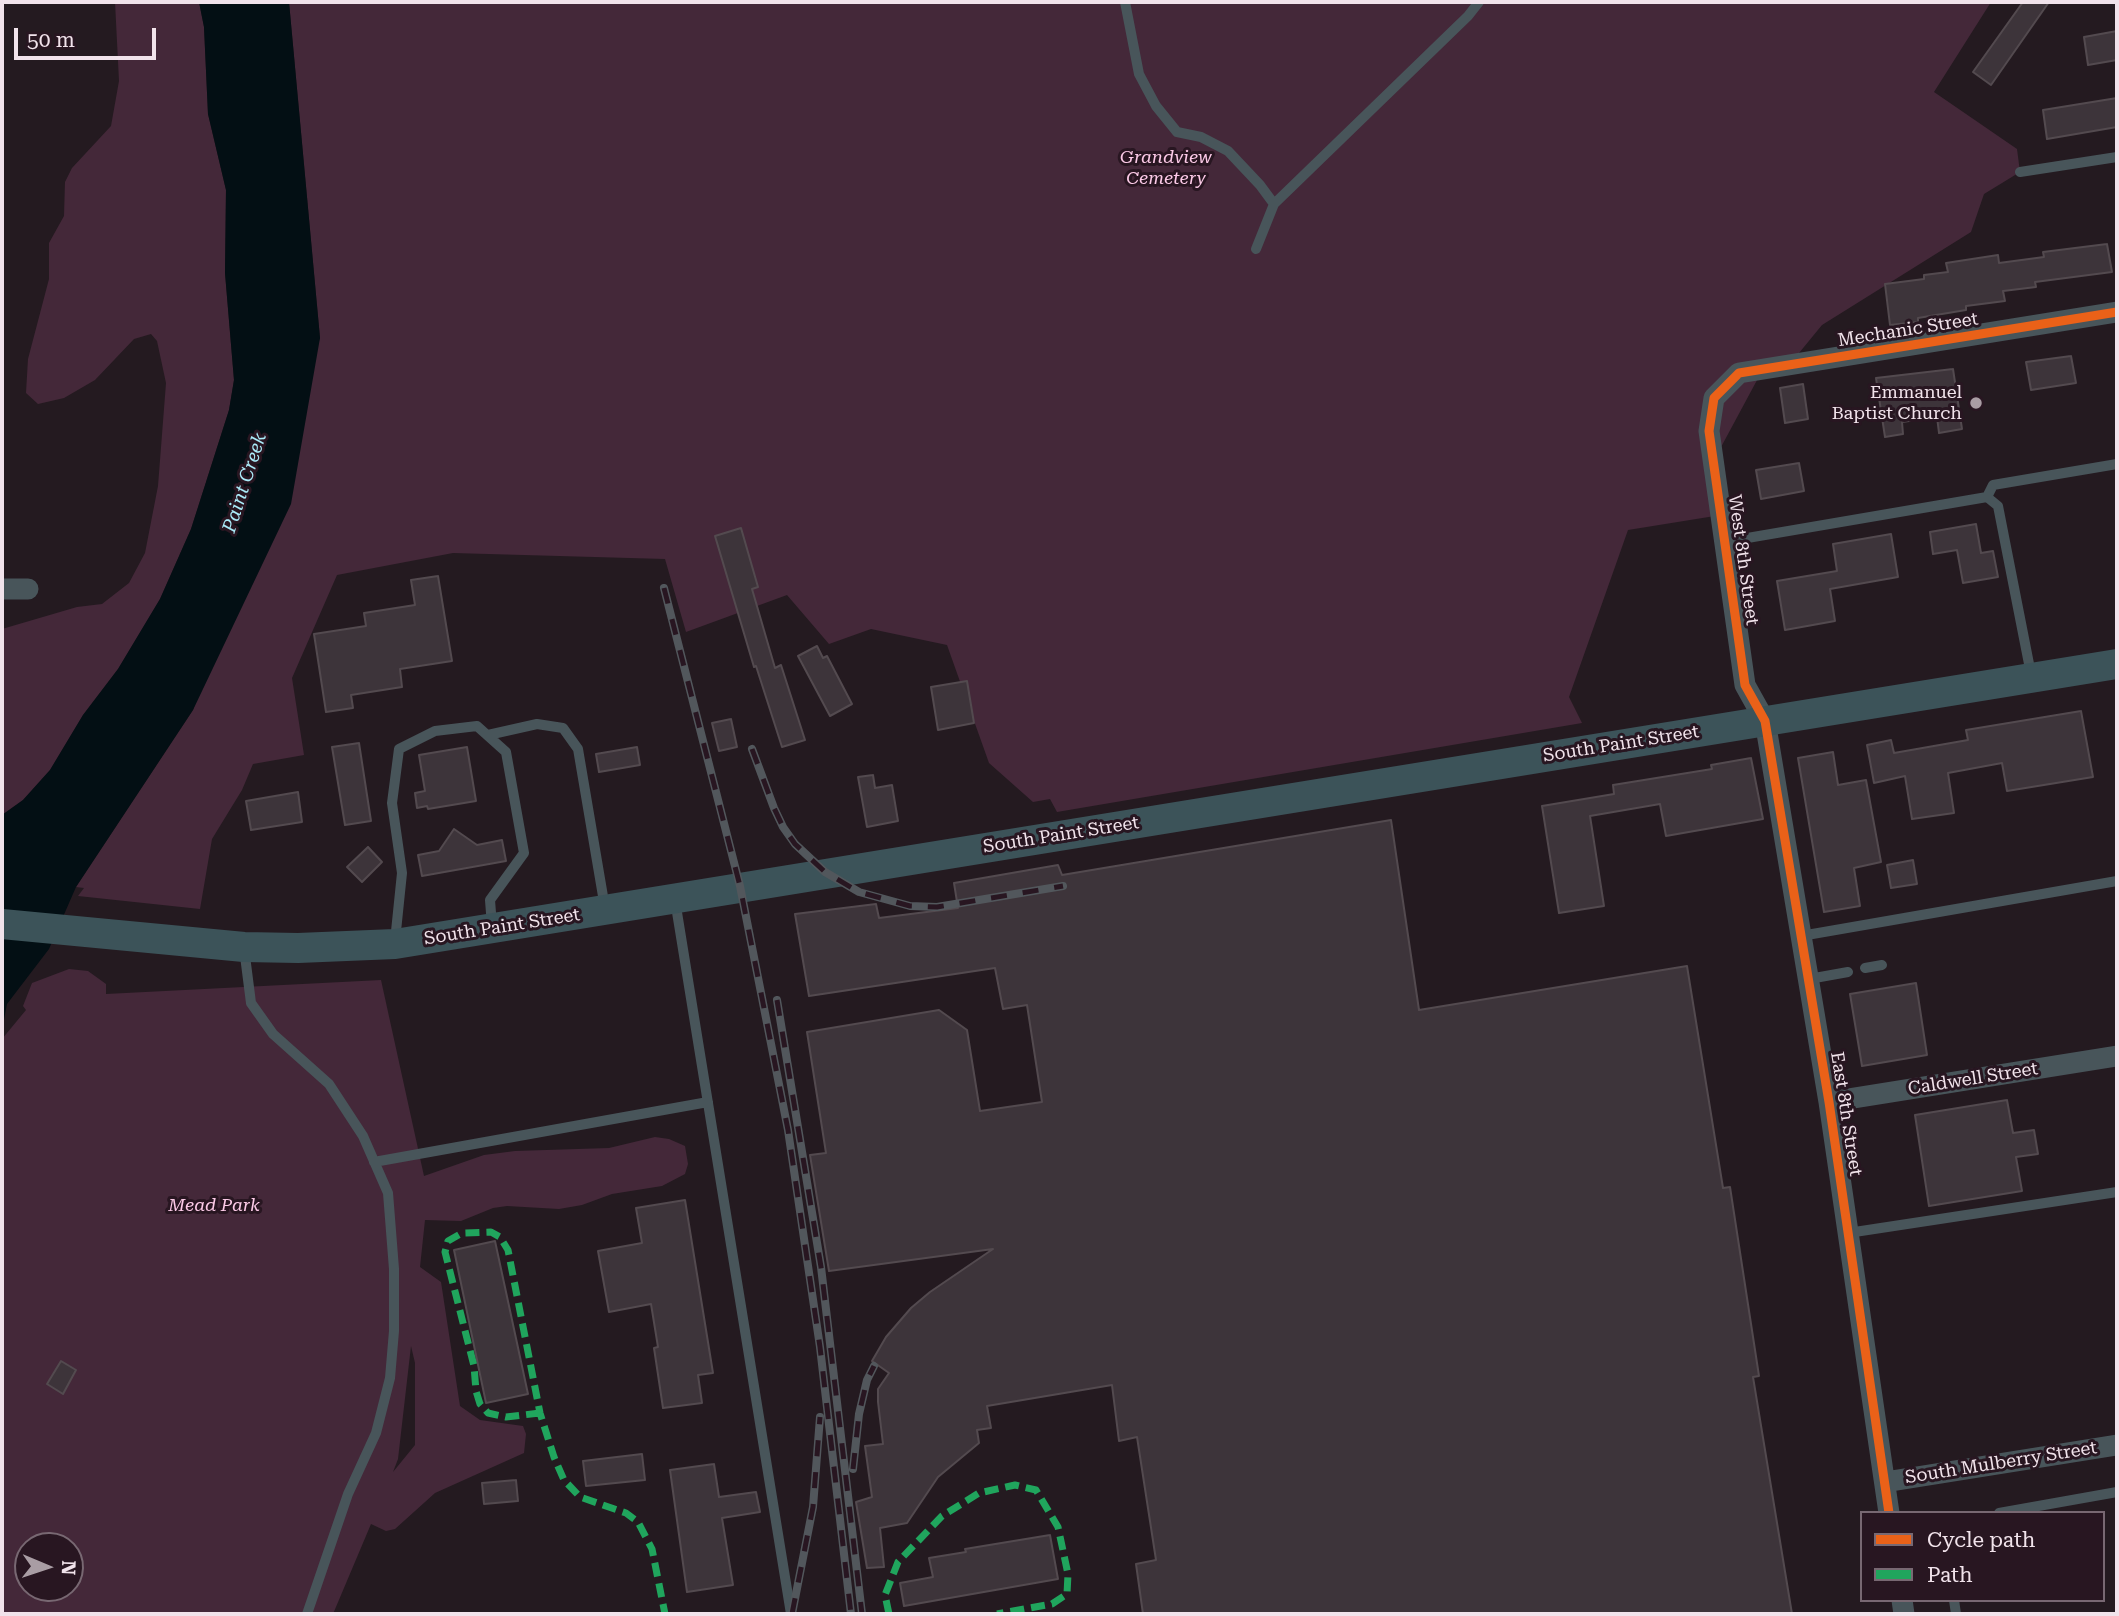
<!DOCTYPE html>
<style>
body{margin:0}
#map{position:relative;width:2119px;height:1616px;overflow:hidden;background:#241a20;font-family:"Roboto Serif",serif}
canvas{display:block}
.frame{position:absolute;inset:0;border:4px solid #f1e3eb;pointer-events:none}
.legend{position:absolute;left:1860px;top:1511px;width:245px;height:91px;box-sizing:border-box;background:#281621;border:2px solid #786872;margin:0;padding:9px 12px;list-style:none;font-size:21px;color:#f1e3eb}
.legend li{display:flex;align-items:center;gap:14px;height:35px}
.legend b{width:35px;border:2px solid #786872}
.north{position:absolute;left:14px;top:1532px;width:70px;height:70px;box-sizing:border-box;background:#281621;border:2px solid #786872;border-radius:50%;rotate:92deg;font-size:19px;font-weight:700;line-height:28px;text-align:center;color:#f1e3eb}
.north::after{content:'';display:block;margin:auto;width:24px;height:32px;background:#a99da4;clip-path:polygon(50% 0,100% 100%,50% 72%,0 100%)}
.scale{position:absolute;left:14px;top:28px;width:142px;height:32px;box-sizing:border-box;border:4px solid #f1e3eb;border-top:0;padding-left:9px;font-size:21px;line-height:24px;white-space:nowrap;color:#f1e3eb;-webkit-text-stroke:5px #281621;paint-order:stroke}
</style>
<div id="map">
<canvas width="2119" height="1616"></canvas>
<div class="frame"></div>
<ul class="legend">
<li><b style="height:9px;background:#ea6118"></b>Cycle path</li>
<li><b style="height:9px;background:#20a55d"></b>Path</li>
</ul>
<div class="north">N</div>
<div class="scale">50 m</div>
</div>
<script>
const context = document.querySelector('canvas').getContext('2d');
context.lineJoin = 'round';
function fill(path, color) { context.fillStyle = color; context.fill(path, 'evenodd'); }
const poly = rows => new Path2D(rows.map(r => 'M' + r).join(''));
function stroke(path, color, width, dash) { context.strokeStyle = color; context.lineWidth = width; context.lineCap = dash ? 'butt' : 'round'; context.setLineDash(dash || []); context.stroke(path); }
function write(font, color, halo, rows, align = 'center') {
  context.font = font + ' "Roboto Serif",serif'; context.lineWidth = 6; context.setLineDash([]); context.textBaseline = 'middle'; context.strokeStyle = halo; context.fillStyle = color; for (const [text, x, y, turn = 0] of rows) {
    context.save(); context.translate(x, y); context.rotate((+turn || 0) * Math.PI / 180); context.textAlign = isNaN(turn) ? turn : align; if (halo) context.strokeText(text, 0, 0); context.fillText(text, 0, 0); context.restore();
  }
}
fill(poly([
 [115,2,199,2,204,27,208,114,226,190,225,273,234,380,229,410,191,529,160,599,118,669,83,715,50,770,23,800,2,815,2,629,77,607,102,604,129,583,145,553,158,486,166,383,157,341,151,334,134,339,95,380,64,398,38,404,26,393,28,359,49,279,49,243,64,216,65,182,72,168,111,126,119,81],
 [289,2,1991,2,1934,92,2017,149,2020,172,1984,194,1971,232,1822,325,1790,364,1763,369,1713,462,1721,515,1628,530,1569,697,1582,723,1057,812,1050,799,1033,802,989,763,947,645,871,629,829,644,787,595,686,632,665,559,453,553,337,575,292,678,304,755,253,764,242,790,212,839,200,909,78,896,84,888,76,887,193,710,320,338],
 [69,969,88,971,106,984,106,994,381,980,424,1176,484,1155,515,1151,609,1148,655,1137,669,1139,685,1146,688,1164,685,1174,662,1186,612,1194,582,1205,559,1209,507,1206,493,1208,461,1221,425,1220,420,1267,441,1282,460,1406,480,1420,523,1426,526,1434,524,1453,435,1493,395,1529,386,1531,371,1524,333,1614,2,1614,2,1039,26,1010,23,1006,32,983],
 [411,1346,415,1363,415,1445,393,1472,398,1459],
 [28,1546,70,1546,70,1588,28,1588]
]), '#442839');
fill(poly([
 [199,2,289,2,320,338,291,504,193,710,76,887,49,949,7,1004,2,1030,2,815,23,800,50,770,83,715,118,669,160,599,191,529,229,410,234,380,225,273,226,190,208,114,204,27]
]), '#030f14');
const building = poly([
 [2023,2,2049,2,1991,85,1973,72,2023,2],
 [2117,31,2117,60,2088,65,2084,37,2117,31],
 [2117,98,2117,127,2047,139,2043,110,2117,98],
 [2107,244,2112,272,2035,282,2036,287,2003,291,2005,301,1966,306,1966,310,1918,318,1918,322,1890,325,1885,284,1924,279,1924,275,1948,272,1946,263,1998,255,1999,263,2044,257,2043,252,2107,244],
 [2071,356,2076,383,2031,390,2026,362,2071,356],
 [1953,369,1962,429,1939,433,1937,417,1902,422,1903,434,1885,437,1876,378,1953,369],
 [1803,384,1808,419,1785,423,1780,388,1803,384],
 [1799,463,1804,491,1761,499,1756,470,1799,463],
 [1976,524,1981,553,1993,551,1998,577,1963,583,1957,550,1933,554,1930,532,1976,524],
 [741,528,758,587,752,589,775,668,781,665,805,740,782,747,756,666,754,667,715,536,741,528],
 [1891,534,1898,577,1830,589,1835,621,1785,630,1777,581,1837,571,1833,544,1891,534],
 [438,576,452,661,400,669,402,687,351,695,353,708,326,712,314,634,366,626,364,613,415,605,411,580,438,576],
 [817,646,823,658,827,656,852,704,830,716,798,656,817,646],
 [967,681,974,723,938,730,931,687,967,681],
 [2081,711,2093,777,2007,791,2002,763,1948,773,1954,813,1912,819,1905,776,1874,783,1867,745,1891,740,1894,753,1968,740,1966,730,2081,711],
 [731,719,737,747,719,751,712,723,731,719],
 [359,743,371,821,345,825,332,747,359,743],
 [467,747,476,801,428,809,427,806,417,808,415,793,425,791,419,755,467,747],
 [637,747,640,765,599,772,596,754,637,747],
 [1833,752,1838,785,1866,780,1881,862,1854,868,1860,906,1824,912,1798,758,1833,752],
 [1751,758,1763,819,1666,836,1660,804,1590,816,1604,906,1559,913,1542,806,1614,794,1613,785,1712,769,1711,765,1751,758],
 [873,775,875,788,892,785,898,821,867,827,858,777,873,775],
 [298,792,302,822,251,830,246,801,298,792],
 [1391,820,1419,1010,1687,966,1723,1188,1730,1187,1759,1376,1753,1377,1792,1614,1143,1614,1136,1564,1156,1560,1137,1437,1119,1441,1112,1385,987,1406,991,1428,977,1430,979,1443,938,1477,907,1523,880,1528,884,1567,867,1568,856,1502,872,1497,865,1446,883,1444,878,1402,878,1389,889,1373,872,1361,886,1337,911,1308,930,1292,993,1249,829,1271,810,1155,826,1153,807,1032,939,1010,967,1030,980,1111,1042,1102,1027,1005,1003,1009,995,968,809,996,795,914,876,904,879,918,958,908,954,883,1058,865,1062,875,1391,820],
 [454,829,477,845,502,840,506,861,422,876,418,855,439,851,454,829],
 [368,847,382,862,362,882,347,867,368,847],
 [1913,860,1917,884,1891,888,1887,865,1913,860],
 [1916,983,1927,1055,1862,1066,1850,994,1916,983],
 [2007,1100,2013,1133,2034,1130,2038,1154,2016,1157,2022,1191,1929,1206,1915,1115,2007,1100],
 [685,1200,713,1373,698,1375,702,1403,663,1408,654,1348,658,1347,651,1304,609,1312,598,1251,642,1243,636,1208,685,1200],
 [495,1241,528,1394,486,1403,454,1250,495,1241],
 [61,1361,76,1370,63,1394,47,1384,61,1361],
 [642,1454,645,1480,586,1486,583,1461,642,1454],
 [714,1464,719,1497,756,1492,760,1512,722,1518,733,1585,687,1592,670,1470,714,1464],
 [516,1480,518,1501,484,1504,482,1483,516,1480],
 [1050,1535,1058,1579,904,1606,900,1583,933,1577,929,1558,966,1552,965,1549,1050,1535]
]);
fill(building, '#3d343a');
stroke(building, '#534a4f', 2);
stroke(poly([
 [1125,2,1139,74,1156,106,1177,132,1201,137,1228,151,1260,185,1274,204],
 [2020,172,2117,157],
 [1256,249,1274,204,1468,16,1479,2],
 [1987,497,1993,485,2117,464],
 [1724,542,1987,497,1998,506,2031,674],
 [488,735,537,724,563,728,578,749,605,908],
 [675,900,791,1614],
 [1801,936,2117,881],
 [395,941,402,873,392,803,399,749,435,731,477,726,506,752,524,853,490,900,492,926],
 [244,948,251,1003,273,1034,329,1084,363,1136,388,1193,394,1269,394,1331,390,1378,376,1433,348,1494,307,1614],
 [1865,968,1882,965],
 [1809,979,1848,972],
 [374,1162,708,1102],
 [1848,1233,2117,1192],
 [1999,1513,2117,1492],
 [1954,1600,1956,1614]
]), '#48555a', 10);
stroke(poly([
 [2,589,28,589],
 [1829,1102,2117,1056],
 [1885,1482,2117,1445],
 [1889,1513,1829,1102,1765,721,1745,685,1709,431,1714,398,1739,373,2117,312],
 [1902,1600,1904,1614]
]), '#48555a', 21);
stroke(poly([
 [2,924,244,947,298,948,395,944,2117,664]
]), '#3c5359', 30);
const rail = poly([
 [664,588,740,886,788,1130,820,1347,851,1614],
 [752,749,774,808,783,827,795,844,825,872,859,892,910,906,937,907,1063,886],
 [777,1000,821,1267,862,1614],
 [853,1469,859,1414,867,1380,874,1366],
 [792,1614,813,1507,820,1417]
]);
stroke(rail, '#52575c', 8);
stroke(rail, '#281621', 5, [16]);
stroke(poly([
 [540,1413,506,1417,488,1413,480,1404,476,1391,474,1366,445,1252,448,1241,462,1233,491,1232,500,1237,508,1250,540,1413,554,1457,564,1480,580,1497,626,1513,638,1522,652,1549,665,1614],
 [889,1614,885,1595,898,1562,942,1516,979,1493,1015,1485,1036,1490,1058,1527,1068,1574,1067,1594,1052,1604,997,1614]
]), '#20a55d', 7, [14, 7]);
stroke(poly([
 [1889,1513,1829,1102,1765,721,1745,685,1709,431,1714,398,1739,373,2117,312]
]), '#ea6118', 9);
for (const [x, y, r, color] of [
 [1976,403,7,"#a99da4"]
]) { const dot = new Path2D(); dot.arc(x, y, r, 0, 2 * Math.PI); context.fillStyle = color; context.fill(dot); stroke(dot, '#281621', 2.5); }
write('italic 18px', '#fdcbe8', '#281621', [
 ["Grandview",1166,158],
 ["Cemetery",1166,179],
 ["Mead Park",214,1206]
]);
write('18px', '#f1e3eb', '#281621', [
 ["Mechanic Street",1908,330,-9],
 ["West 8th Street",1743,560,82],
 ["South Paint Street",1621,744,-9],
 ["South Paint Street",1061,835,-9],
 ["South Paint Street",502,927,-9],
 ["Caldwell Street",1973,1079,-9],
 ["East 8th Street",1846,1114,81],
 ["South Mulberry Street",2001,1463,-9]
]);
write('18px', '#f1e3eb', '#281621', [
 ["Emmanuel",1962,393],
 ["Baptist Church",1962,414]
], 'right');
write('italic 19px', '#abebf9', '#281621', [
 ["Paint Creek",245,483,-72]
]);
</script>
